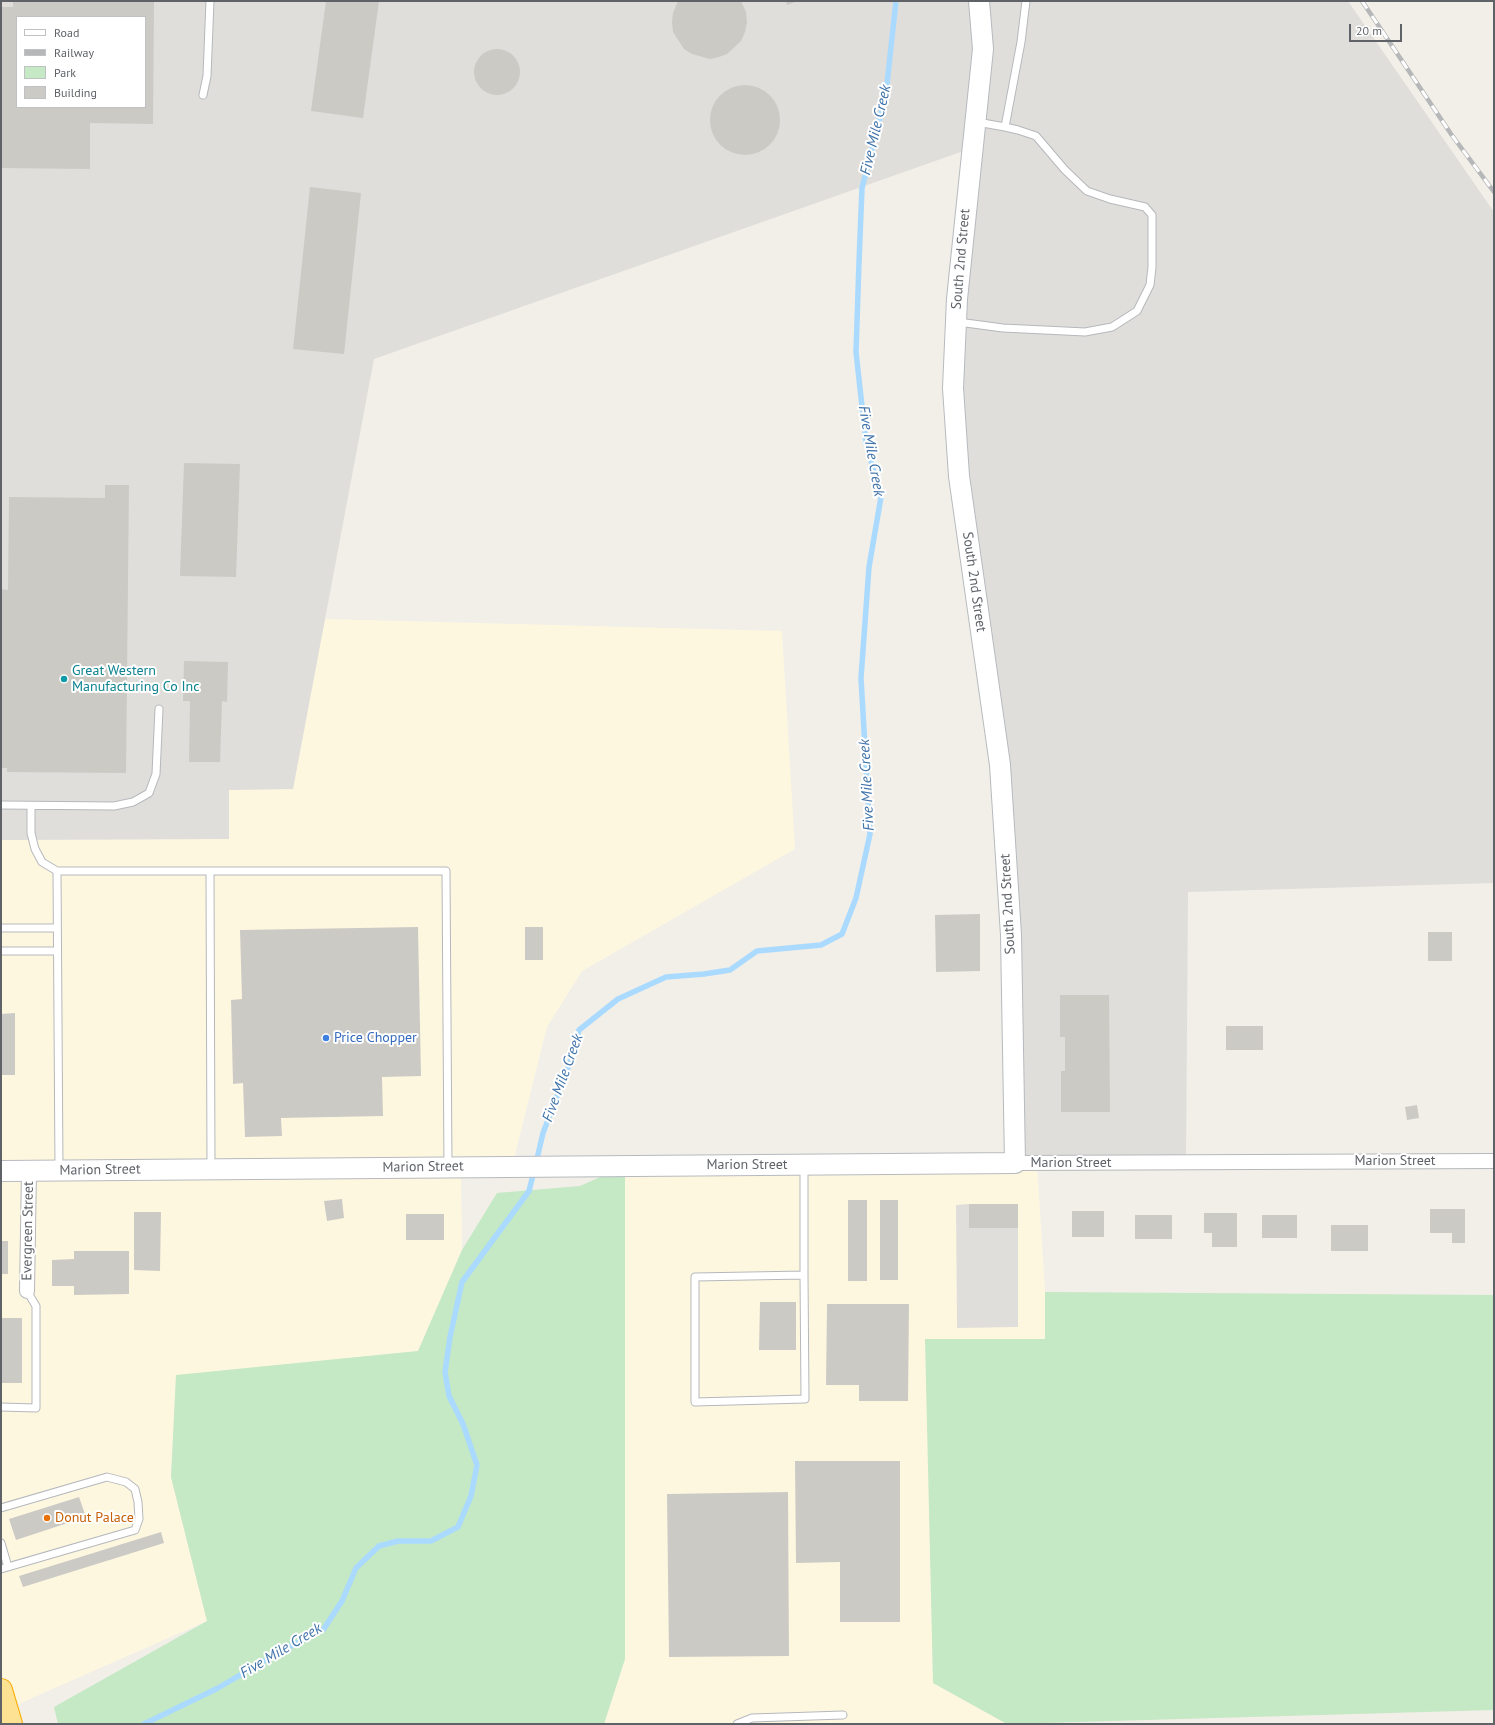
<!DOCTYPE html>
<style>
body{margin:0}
#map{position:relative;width:1495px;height:1725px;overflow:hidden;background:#f1efe8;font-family:"PT Sans",sans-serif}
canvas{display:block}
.frame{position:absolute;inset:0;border:2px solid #5f6368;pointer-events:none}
.legend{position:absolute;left:16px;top:16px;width:130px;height:92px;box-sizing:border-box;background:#fff;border:1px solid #bfc1c3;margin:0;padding:5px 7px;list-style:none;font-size:12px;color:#5f6368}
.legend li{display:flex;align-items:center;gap:8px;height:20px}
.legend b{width:20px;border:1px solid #bfc1c3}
.scale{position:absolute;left:1349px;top:24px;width:53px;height:18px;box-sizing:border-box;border:2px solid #5f6368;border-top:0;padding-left:5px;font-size:12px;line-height:14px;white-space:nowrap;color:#5f6368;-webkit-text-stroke:3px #fff;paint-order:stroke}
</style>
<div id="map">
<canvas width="1495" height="1725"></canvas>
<div class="frame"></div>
<ul class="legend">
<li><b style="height:5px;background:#fff"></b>Road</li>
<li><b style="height:5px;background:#b6b7b8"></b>Railway</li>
<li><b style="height:11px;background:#c5e8c5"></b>Park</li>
<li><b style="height:11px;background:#cccac5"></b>Building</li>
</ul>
<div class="scale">20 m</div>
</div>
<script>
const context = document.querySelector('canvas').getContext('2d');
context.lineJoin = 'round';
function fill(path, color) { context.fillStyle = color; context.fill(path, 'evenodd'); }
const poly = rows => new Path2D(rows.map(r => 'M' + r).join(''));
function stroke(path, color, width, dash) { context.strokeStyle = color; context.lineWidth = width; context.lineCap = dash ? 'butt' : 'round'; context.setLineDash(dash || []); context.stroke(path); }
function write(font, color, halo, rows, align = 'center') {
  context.font = font + ' "PT Sans",sans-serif'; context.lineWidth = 4; context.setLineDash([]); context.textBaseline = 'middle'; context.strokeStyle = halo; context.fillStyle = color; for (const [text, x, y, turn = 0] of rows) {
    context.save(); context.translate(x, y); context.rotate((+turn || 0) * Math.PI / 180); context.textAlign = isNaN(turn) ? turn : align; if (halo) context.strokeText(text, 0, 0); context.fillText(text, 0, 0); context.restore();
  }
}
fill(poly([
 [325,619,782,631,795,849,582,971,547,1027,512,1167,461,1167,462,1250,418,1351,176,1376,171,1477,207,1621,7,1709,1,1713,1,840,229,839,229,790,293,789],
 [1037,1163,1045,1292,1045,1339,926,1339,933,1683,1007,1724,604,1724,625,1658,625,1166]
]), '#fef7e0');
fill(poly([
 [1,1,1348,1,1494,212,1494,883,1188,892,1186,1162,1015,1163,1011,935,959,476,972,148,374,359,293,789,229,790,229,839,1,840],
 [17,17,145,17,145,107,17,107],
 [969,1204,969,1228,1018,1228,1018,1327,957,1328,956,1205]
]), '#e0deda');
fill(poly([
 [625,1166,625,1659,604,1724,58,1724,54,1707,207,1621,171,1477,176,1375,418,1351,462,1250,497,1193,580,1186],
 [1045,1292,1494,1295,1494,1710,1007,1724,933,1683,925,1339,1045,1339]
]), '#c5e8c5');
stroke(poly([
 [536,1163,543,1133,569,1065,579,1030,618,999,666,977,704,974,730,970,757,951,821,945,842,934,856,898,870,834,861,678,869,567,881,497,866,443,856,352,859,262,862,188,886,93,896,1],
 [144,1724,218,1688,281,1651,323,1630,342,1601,356,1568,379,1546,398,1541,431,1541,458,1527,471,1496,477,1465,463,1424,449,1396,445,1372,450,1337,462,1282,529,1191,534,1171]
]), '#aadaff', 5.5);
fill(poly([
 [13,1,154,1,153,124,90,123,90,169,1,168,1,7,13,7],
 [17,17,145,17,145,107,17,107],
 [326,1,379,1,363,118,311,111],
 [678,1,741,1,746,12,747,22,745,32,741,41,727,54,719,57,710,59,692,54,684,49,673,32,672,22,673,13],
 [786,1,798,1,787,5],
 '474 72a23 23 0 1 1 46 0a23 23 0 1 1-46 0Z',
 '710 120a35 35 0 1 1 70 0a35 35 0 1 1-70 0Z',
 [310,187,361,193,344,354,293,349],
 [184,463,240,464,236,577,180,576],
 [105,485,129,485,126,773,7,772,7,768,1,768,1,589,8,590,9,497,105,498],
 [184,661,228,662,227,702,222,701,220,762,189,762,190,701,183,701],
 [980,914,980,971,936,972,935,915],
 [418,927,421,1076,382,1077,383,1116,281,1118,282,1136,245,1137,243,1083,233,1084,231,1000,242,999,240,930],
 [525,927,543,927,543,960,525,960],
 [1428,932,1452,932,1452,961,1428,961],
 [1060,995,1109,995,1110,1112,1061,1112,1061,1071,1065,1071,1065,1037,1060,1037],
 [15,1013,15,1075,1,1075,1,1014],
 [1226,1026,1263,1026,1263,1050,1226,1050],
 [1417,1105,1419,1118,1407,1120,1405,1107],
 [342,1199,344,1218,327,1221,324,1201],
 [848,1200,867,1200,867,1281,848,1281],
 [880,1200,898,1200,898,1280,880,1280],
 [969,1204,1018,1204,1018,1228,969,1228],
 [1430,1209,1465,1209,1465,1243,1452,1243,1452,1233,1430,1233],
 [1072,1211,1104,1211,1104,1237,1072,1237],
 [134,1212,161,1212,160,1271,134,1270],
 [1204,1213,1237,1213,1237,1247,1212,1247,1212,1233,1204,1233],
 [406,1214,444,1214,444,1240,406,1240],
 [1135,1215,1172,1215,1172,1239,1135,1239],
 [1262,1215,1297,1215,1297,1238,1262,1238],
 [1331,1225,1368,1225,1368,1251,1331,1251],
 [1,1241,8,1241,8,1274,1,1274],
 [74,1251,129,1251,129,1294,74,1295,74,1286,52,1286,52,1260,74,1259],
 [760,1302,796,1302,796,1350,759,1350],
 [827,1304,909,1304,908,1401,859,1401,859,1385,826,1385],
 [1,1318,22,1318,22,1383,1,1383],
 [795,1461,900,1461,900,1622,840,1622,840,1562,796,1563],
 [788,1492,789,1656,669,1657,667,1494],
 [79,1497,86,1517,16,1540,9,1519],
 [161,1532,164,1543,23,1587,19,1576]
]), '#cccac5');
const lane = poly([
 [203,95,207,76,210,1],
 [977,122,1005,127,1021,42,1026,1],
 [958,322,1003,328,1085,332,1112,327,1137,311,1150,285,1152,267,1152,215,1145,207,1110,199,1087,191,1065,170,1036,136,1018,130,1005,127],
 [1,805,114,806,133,802,149,793,156,774,159,709],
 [31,806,31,833,35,849,42,862,57,871],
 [210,871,211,1169],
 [1,928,57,928],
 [1,951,57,951],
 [804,1167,804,1275,805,1399,695,1402,695,1277,804,1275],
 [59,1170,57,871,446,871,448,1167],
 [1,1407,36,1408,36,1306,27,1291],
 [1,1508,107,1477,126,1482,135,1489,138,1502,139,1519,135,1530,1,1569],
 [1,1543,8,1567],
 [737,1724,752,1718,843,1715]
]);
const street = poly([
 [1015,1163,1494,1161],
 [27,1291,29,1171]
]);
const secondary = poly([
 [1,1171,1015,1163,1011,935,1000,765,959,476,953,388,957,299,983,49,979,1]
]);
const highway = poly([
 [1,1690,11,1724]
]);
stroke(lane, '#b5b8bc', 9);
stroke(street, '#b5b8bc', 16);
stroke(secondary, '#b6babf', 22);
stroke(highway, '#f9ab00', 24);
stroke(lane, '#fff', 7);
stroke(street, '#fff', 14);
stroke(secondary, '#fff', 20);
stroke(highway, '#fde293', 22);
const rail = poly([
 [1362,1,1451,134,1494,192]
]);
stroke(rail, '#b6b7b8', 4.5);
stroke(rail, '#fff', 3, [9]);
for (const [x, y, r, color] of [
 [64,679,4,"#0f9aa8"],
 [326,1038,4,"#3f7fe0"],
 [47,1518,4,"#e8710a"]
]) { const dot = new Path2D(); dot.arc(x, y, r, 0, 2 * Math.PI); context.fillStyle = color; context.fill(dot); stroke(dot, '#fff', 1.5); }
write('14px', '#5f6368', '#fff', [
 ["South 2nd Street",961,259,-85],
 ["South 2nd Street",974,582,82],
 ["South 2nd Street",1008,904,-93],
 ["Marion Street",1395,1161],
 ["Marion Street",1071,1163],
 ["Marion Street",747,1165],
 ["Marion Street",423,1167,-1],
 ["Marion Street",100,1170,-1],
 ["Evergreen Street",28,1231,-89]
]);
write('14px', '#0d838f', '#fff', [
 ["Great Western",72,671],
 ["Manufacturing Co Inc",72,687]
], 'left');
write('14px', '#366cbe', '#fff', [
 ["Price Chopper",334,1038]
], 'left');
write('14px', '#c56008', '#fff', [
 ["Donut Palace",55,1518]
], 'left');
write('italic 15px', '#4174aa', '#fff', [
 ["Five Mile Creek",876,130,-77],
 ["Five Mile Creek",871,451,80],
 ["Five Mile Creek",867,785,-93],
 ["Five Mile Creek",563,1078,-70],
 ["Five Mile Creek",281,1651,-31]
]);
</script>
